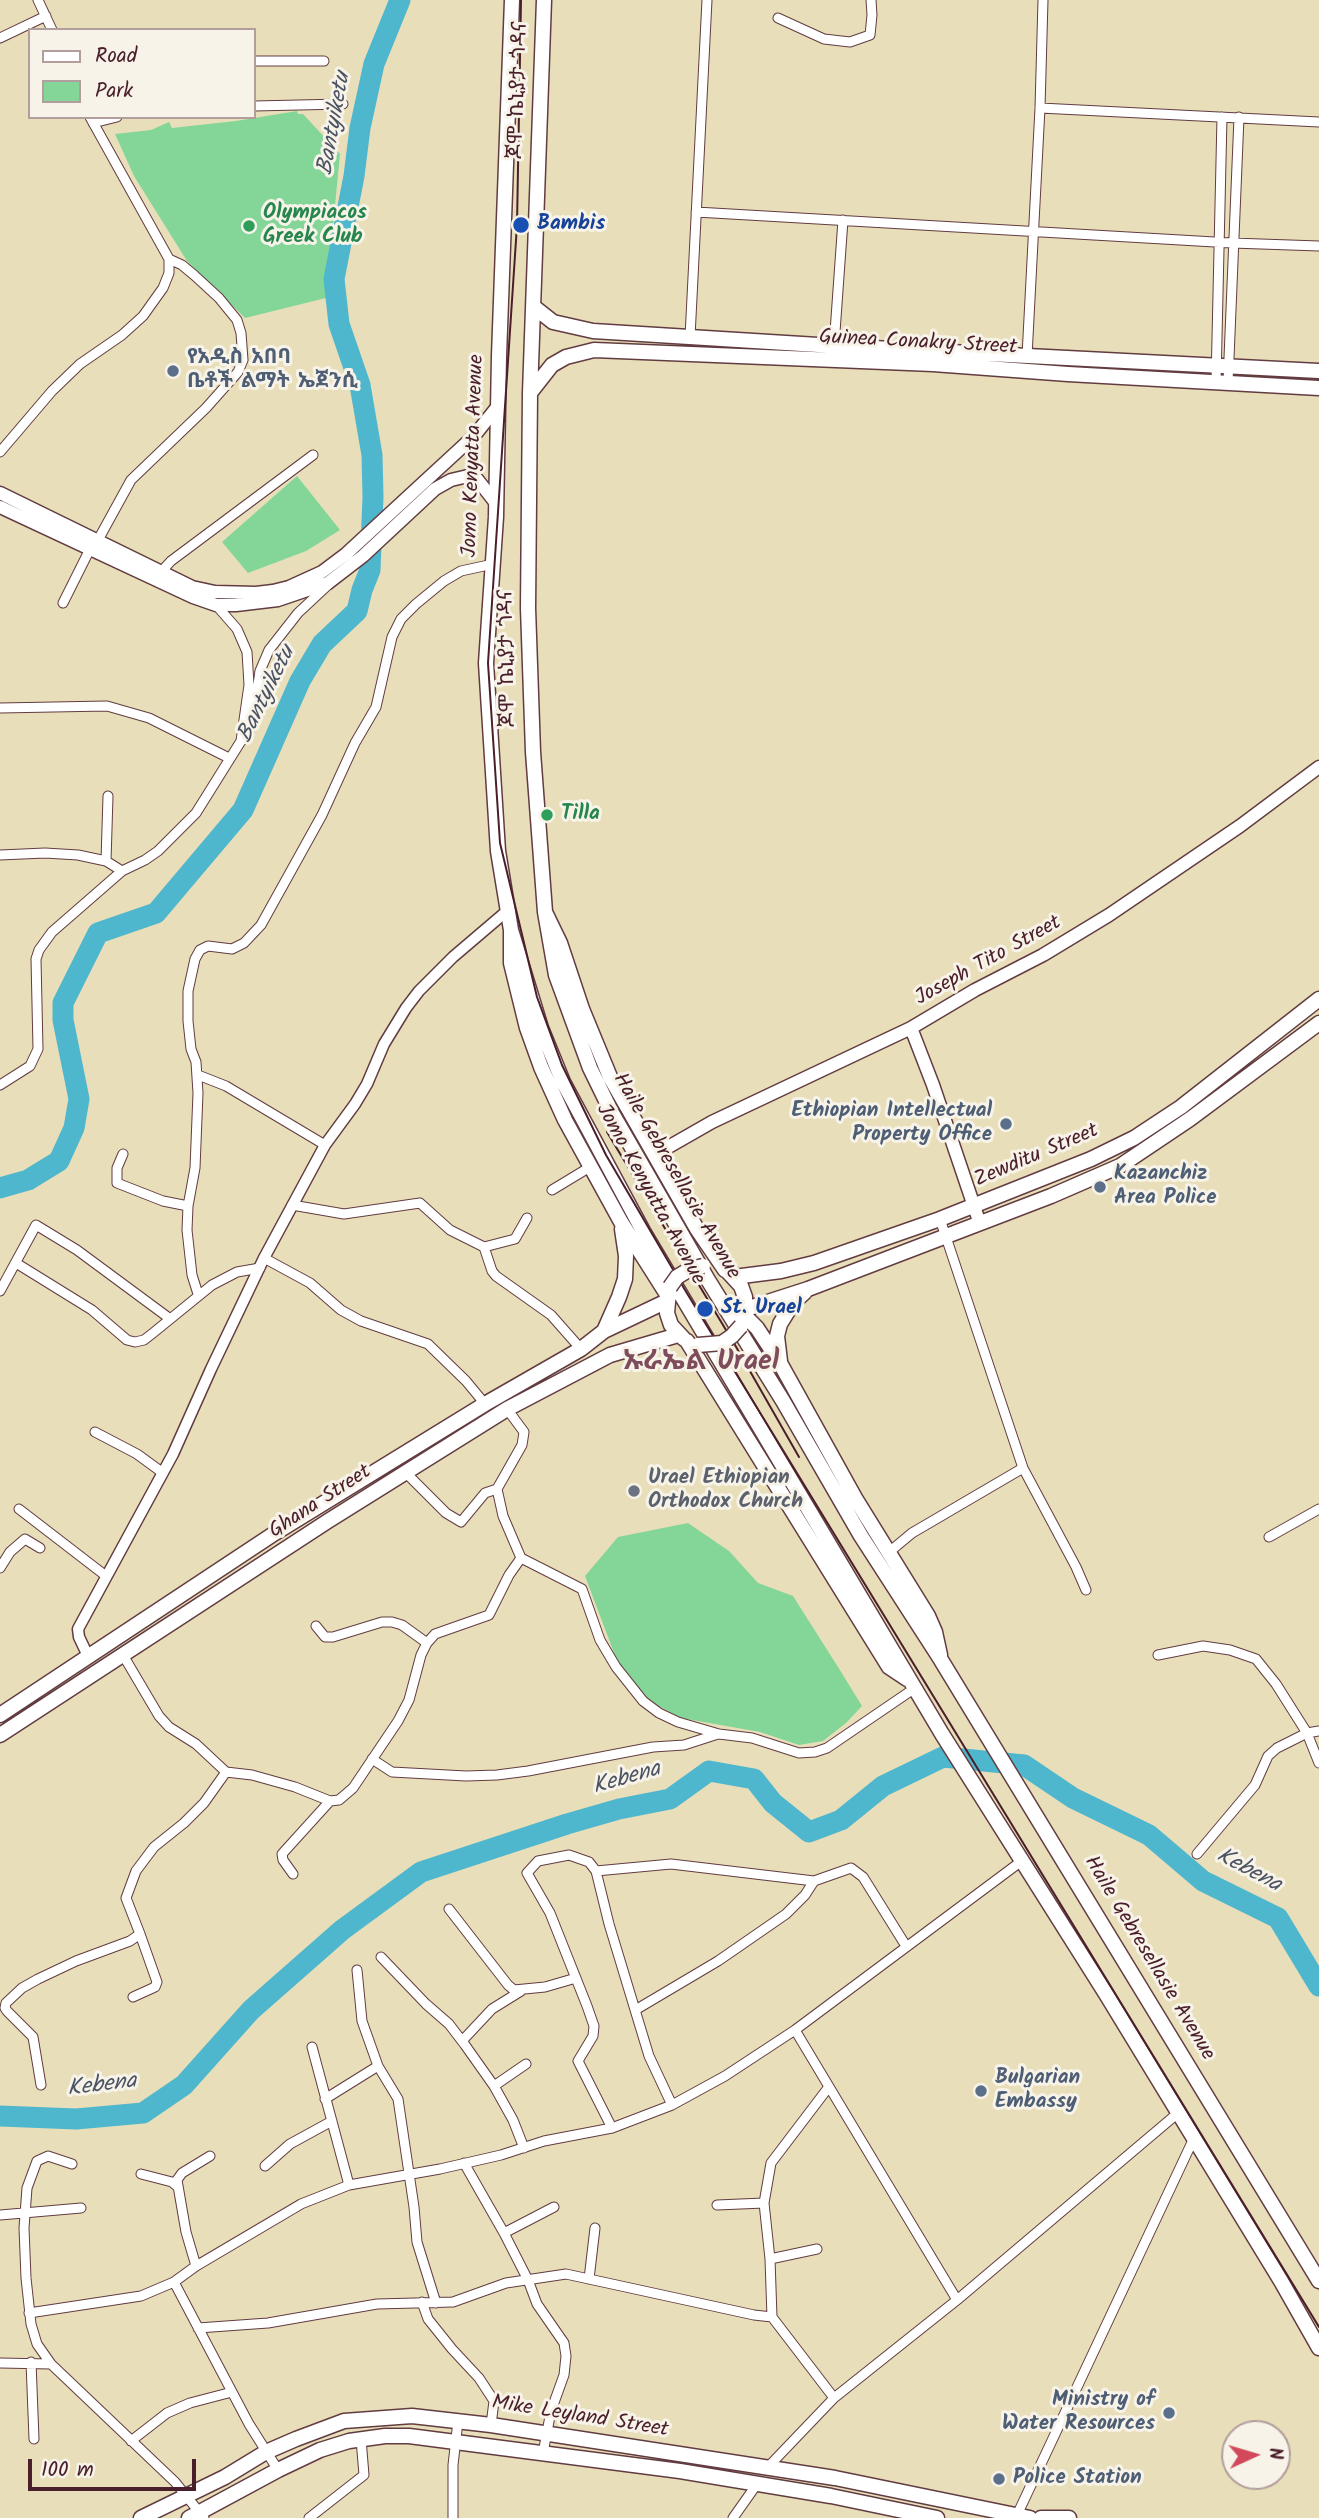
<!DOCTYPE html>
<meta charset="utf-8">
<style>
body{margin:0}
#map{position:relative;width:1319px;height:2518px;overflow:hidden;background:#e8deba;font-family:Kalam,sans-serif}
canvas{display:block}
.legend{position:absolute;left:28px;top:28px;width:228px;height:91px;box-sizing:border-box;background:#f7f3e8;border:2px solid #b29e9c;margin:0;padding:9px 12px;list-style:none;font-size:21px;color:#4a1f2b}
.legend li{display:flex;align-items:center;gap:14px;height:35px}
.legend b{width:35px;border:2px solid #b29e9c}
.north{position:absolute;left:1221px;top:2420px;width:70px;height:70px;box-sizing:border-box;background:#f7f3e8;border:2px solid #b29e9c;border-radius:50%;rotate:86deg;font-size:19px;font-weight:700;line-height:28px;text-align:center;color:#4a1f2b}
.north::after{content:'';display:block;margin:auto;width:24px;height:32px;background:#d1495b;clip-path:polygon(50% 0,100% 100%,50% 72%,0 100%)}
.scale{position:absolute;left:28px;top:2459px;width:168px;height:32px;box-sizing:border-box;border:4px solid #4a1f2b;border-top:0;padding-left:9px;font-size:21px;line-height:24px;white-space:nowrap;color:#4a1f2b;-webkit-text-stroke:5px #f7f3e8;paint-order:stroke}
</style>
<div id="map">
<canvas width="1319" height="2518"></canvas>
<ul class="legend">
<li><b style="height:9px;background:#fff"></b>Road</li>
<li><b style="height:19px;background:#83d698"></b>Park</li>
</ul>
<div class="north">N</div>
<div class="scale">100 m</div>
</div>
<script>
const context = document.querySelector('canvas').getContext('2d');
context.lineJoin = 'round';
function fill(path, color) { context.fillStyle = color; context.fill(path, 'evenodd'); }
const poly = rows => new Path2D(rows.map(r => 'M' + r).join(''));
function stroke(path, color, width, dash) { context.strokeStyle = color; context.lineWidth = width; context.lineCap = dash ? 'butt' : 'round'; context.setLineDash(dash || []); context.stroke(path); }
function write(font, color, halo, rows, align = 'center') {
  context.font = font + ' Kalam,"Noto Sans Ethiopic",sans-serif'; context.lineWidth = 6; context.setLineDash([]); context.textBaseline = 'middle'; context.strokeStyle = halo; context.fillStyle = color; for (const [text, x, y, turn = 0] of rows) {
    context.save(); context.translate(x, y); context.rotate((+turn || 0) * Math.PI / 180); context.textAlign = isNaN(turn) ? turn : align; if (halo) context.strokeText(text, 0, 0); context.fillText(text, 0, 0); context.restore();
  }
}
fill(poly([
 [297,111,298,114,303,114,340,154,326,298,245,318,187,261,134,176,115,134,151,130,169,122,172,128,236,121],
 [297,476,340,530,306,551,248,573,222,542],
 [688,1523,729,1551,758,1583,793,1596,838,1667,862,1706,846,1723,823,1741,799,1745,760,1732,681,1718,647,1700,619,1666,585,1576,618,1537]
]), '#83d698');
stroke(poly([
 [0,1188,28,1180,59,1161,74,1128,79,1099,63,1020,63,1003,98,933,156,913,243,810,300,681,322,644,357,611,362,590,370,570,373,497,372,455,360,385,339,324,334,279,354,176,360,128,374,64,400,0],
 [0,2116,76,2119,143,2113,184,2085,251,2010,342,1930,421,1872,567,1824,619,1809,670,1799,709,1771,754,1779,773,1803,809,1832,841,1820,883,1786,943,1757,1024,1765,1073,1798,1149,1835,1203,1881,1278,1918,1319,1986]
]), '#4fb7cd', 21);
const minor = poly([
 [38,0,52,30],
 [778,18,824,39,850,42,870,35,872,15,871,0],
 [0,38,46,16],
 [254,61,324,61],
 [254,106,343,104],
 [1040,108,1319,122],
 [93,123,117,117],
 [696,212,1232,243,1319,246],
 [690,337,707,0],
 [834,346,843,220],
 [1027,356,1040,108,1043,0],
 [1216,382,1222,117],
 [1228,382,1239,117],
 [0,452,52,391,80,364,122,335,143,316,163,288,169,273,169,259,90,117],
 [98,540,131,480,206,408,238,372,243,360,241,333,237,320,219,298,194,275,182,265,169,259],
 [160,573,171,561,313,455],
 [63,603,90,549],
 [216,605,237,629,247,652,249,685,241,741],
 [0,708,107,706,149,718,229,758],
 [0,855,45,853,78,855,106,861,122,871,145,860,158,851,196,813,241,741,247,738,253,718,260,671,269,650,298,613,328,585],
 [106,861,108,796],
 [198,1075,226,1086,325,1145],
 [0,1085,30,1066,38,1049,36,959,39,950,52,932,122,871],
 [123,1154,117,1168,117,1183,163,1201,188,1206],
 [552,1190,590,1167],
 [292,1205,344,1214,420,1203,450,1230,484,1247,515,1239,527,1218],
 [940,1219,1023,1468,1076,1567,1086,1590],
 [484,1247,492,1271,496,1276,551,1315,581,1349],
 [264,1258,310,1283,341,1310,361,1321,428,1344,466,1381,485,1404],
 [16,1263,92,1310,127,1340,135,1342,144,1340,153,1333,212,1285,237,1272,260,1268],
 [0,1291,36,1225,77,1250,169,1318],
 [198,1294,192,1275,187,1230,188,1206,195,1168,198,1093,196,1062,191,1049,188,1021,188,991,195,959,200,950,208,946,232,949,244,943,261,925,322,815,355,743,376,707,392,637,401,619,416,604,444,581,461,571,493,564],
 [95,1432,137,1454,163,1473],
 [407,1474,446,1513,461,1522,485,1493,497,1489,522,1445,524,1432,507,1409],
 [497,1489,503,1516,521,1558,582,1589,600,1640,616,1667,643,1701,659,1713,678,1722,719,1734,752,1738,799,1753,815,1752,827,1748,915,1688],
 [19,1509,106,1576],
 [1269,1537,1319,1509],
 [888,1553,912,1533,1023,1468],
 [0,1568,10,1552,25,1539,40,1548],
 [316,1626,325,1637,333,1637,382,1622,392,1622,402,1625,427,1643],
 [123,1655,159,1716,169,1727,196,1744,226,1772,252,1775,295,1787,330,1801,339,1800,353,1788,398,1721,409,1700,421,1655,427,1643,435,1634,489,1615,509,1575,521,1558],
 [1158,1655,1203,1646,1230,1650,1256,1659,1276,1684,1307,1733,1319,1731],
 [372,1759,392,1772,466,1776,497,1775,528,1771,653,1747,684,1745,718,1734],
 [1197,1854,1255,1785,1268,1756,1277,1748,1307,1733,1319,1763],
 [596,1871,589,1862,569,1855,538,1861,527,1873,550,1913,587,2006,594,2026,593,2036,578,2061,612,2128],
 [293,1874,283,1860,282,1854,330,1801],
 [449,1909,508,1985,514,1990,545,1987,576,1978],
 [381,1957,426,2004,449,2024,465,2045,494,2086,513,2120,524,2148],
 [357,1970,362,2021,378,2066,398,2099,414,2207,417,2242,436,2303],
 [133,1997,155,1987,157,1982,140,1934],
 [637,2009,718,1961,786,1914,805,1895,814,1881],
 [795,2030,957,2300],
 [462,2041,492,2009,521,1991],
 [312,2047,349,2185],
 [41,2085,33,2037,7,2011,5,2008,6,2003,22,1988,38,1979,76,1961,130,1941,140,1934,126,1898,136,1871,154,1847,184,1823,204,1803,226,1772],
 [494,2086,526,2064],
 [828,2088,771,2163,764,2203,770,2259,772,2317,834,2398],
 [325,2099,378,2066],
 [672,2105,649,2056,609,1924,596,1871,671,1864,814,1881,851,1868,863,1877,906,1946],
 [464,2163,504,2233,528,2280,537,2304,564,2343,566,2356,564,2375,551,2411,543,2453],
 [72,2164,48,2156,37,2161,27,2188,24,2228,26,2278,31,2324,37,2344,51,2364,175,2482,204,2518],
 [265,2166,290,2144,332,2121],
 [141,2174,172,2182,178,2187],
 [717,2205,764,2203],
 [0,2215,81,2208],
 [504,2233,554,2207],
 [770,2259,817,2249],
 [196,2266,186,2232,177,2180,182,2173,210,2156],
 [589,2279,595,2228],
 [174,2282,249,2424,278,2470],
 [422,2302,428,2319,452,2349,479,2378,494,2401,491,2425],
 [29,2313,141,2296,174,2282,196,2266,301,2204,349,2185,440,2169,501,2155,544,2141,612,2128,672,2105,725,2076,795,2030,1023,1860],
 [198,2328,268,2323,377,2304,453,2302,506,2283,566,2274,754,2315,772,2317],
 [31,2362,34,2439],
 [0,2363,51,2364],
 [131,2441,167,2413,190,2403,232,2392],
 [768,2467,834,2398,957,2300,1178,2113],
 [1017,2515,1194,2138],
 [309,2518,364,2475,361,2439],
 [453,2518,453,2465,458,2421],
 [733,2518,757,2484]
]);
const tertiary = poly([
 [88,1656,79,1637,78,1629,173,1454,211,1369,264,1258,325,1145,355,1104,367,1084,384,1044,406,1008,419,991,453,957,507,911]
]);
const secondary = poly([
 [0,493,192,587,215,592,256,593,273,591,289,587,322,572,346,554,474,436,498,406],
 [0,507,193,597,216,605,236,605,278,600,328,583,363,556,435,489,451,480,468,476,477,479,495,502],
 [911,1028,933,1085,979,1221],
 [656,1154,712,1122,911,1028,975,990,1043,955,1109,915,1240,826,1319,767]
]);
const primary = poly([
 [512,0,499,356,496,517,486,663,498,851,511,930,511,963,527,1028,541,1067,565,1120,621,1222,668,1296],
 [544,0,530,393,528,608,533,752,545,912,560,943,582,1009,610,1077,697,1229,725,1270],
 [534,307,553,322,593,331,834,346,1319,371],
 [530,393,552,365,566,357,594,350,933,364,1068,374,1319,388],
 [545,912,556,975,590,1068,612,1113,708,1280,783,1401,861,1536,941,1660,1319,2281],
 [511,930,541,1028,563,1082,643,1231,942,1734,1106,1994,1281,2281,1319,2348],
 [728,1272,741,1286,745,1297,745,1316],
 [734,1277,781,1271,814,1263,940,1219,1091,1159,1134,1138,1181,1107,1319,999],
 [669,1292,667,1313,671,1325,684,1339],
 [746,1309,808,1289,1051,1196,1120,1166,1190,1119,1319,1023],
 [745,1316,757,1328,780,1363,855,1498,928,1616,935,1632,940,1655],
 [604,1331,619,1297,625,1279,626,1256,622,1229],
 [687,1341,889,1667,907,1679],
 [780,1361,777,1336,780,1324,793,1303,805,1292],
 [0,1715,275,1533,485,1404,581,1349,604,1331,667,1301],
 [0,1735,328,1521,507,1409,610,1355,678,1335],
 [141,2518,225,2477,266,2452,296,2439,344,2421,412,2416,491,2425,835,2478,1030,2518],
 [189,2518,278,2470,320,2450,349,2441,385,2436,409,2436,680,2471,831,2496,937,2518],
 [1041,2518,1069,2518]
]);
stroke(minor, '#623c40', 11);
stroke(tertiary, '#623c40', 13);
stroke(secondary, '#623c40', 15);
stroke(primary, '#623c40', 17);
stroke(minor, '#fff', 9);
stroke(tertiary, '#fff', 10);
stroke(secondary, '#fff', 12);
stroke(primary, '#fff', 14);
stroke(poly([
 [521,0,517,225,488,663,500,843,537,997,562,1065,606,1155,685,1290,1319,2327],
 [607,1132,735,1345,799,1457]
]), '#4a1f2b', 2);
const primaryBridge = poly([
 [670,1287,677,1277,690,1269,703,1266],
 [698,1345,722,1343,732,1336,741,1326]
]);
stroke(primaryBridge, '#623c40', 17, []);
stroke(primaryBridge, '#fff', 14);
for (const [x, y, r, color] of [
 [521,225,9,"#1a4fb4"],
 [249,226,7,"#2e9e5b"],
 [173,371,7,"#5c6f8a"],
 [547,815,7,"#2e9e5b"],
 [1006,1124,7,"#5c6f8a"],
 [1100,1187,7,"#5c6f8a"],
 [705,1309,9,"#1a4fb4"],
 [634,1491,7,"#6b7280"],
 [981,2091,7,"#5c6f8a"],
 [1169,2413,7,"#5c6f8a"],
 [999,2479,7,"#5c6f8a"]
]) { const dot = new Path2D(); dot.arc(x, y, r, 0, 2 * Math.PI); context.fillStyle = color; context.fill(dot); stroke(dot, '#f7f3e8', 2.5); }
write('21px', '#4a1f2b', '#f7f3e8', [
 ["ጆሞ ኬኒያታ ጎዳና",520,90,-88],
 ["Guinea Conakry Street",918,344,3],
 ["Jomo Kenyatta Avenue",475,456,-88],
 ["ጆሞ ኬኒያታ ጎዳና",509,658,-91],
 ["Joseph Tito Street",989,962,-29],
 ["Zewditu Street",1037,1157,-23],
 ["Haile Gebresellasie Avenue",675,1177,60],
 ["Jomo Kenyatta Avenue",649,1195,61],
 ["Ghana Street",321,1503,-33],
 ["Haile Gebresellasie Avenue",1148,1959,59],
 ["Mike Leyland Street",580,2418,9]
]);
write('bold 21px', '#27864d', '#f7f3e8', [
 ["Olympiacos",263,214],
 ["Greek Club",263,238],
 ["Tilla",561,815]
], 'left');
write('bold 21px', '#164399', '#f7f3e8', [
 ["Bambis",537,225],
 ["St. Urael",721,1309]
], 'left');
write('bold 21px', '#4e5e75', '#f7f3e8', [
 ["የአዲስ አበባ",187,359],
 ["ቤቶች ልማት ኤጀንሲ",187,383],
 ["Ethiopian Intellectual",992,1112,"right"],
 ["Property Office",992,1136,"right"],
 ["Kazanchiz",1114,1175],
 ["Area Police",1114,1199],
 ["Bulgarian",995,2079],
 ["Embassy",995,2103],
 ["Ministry of",1155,2401,"right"],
 ["Water Resources",1155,2425,"right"],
 ["Police Station",1013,2479]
], 'left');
write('bold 21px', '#5b616d', '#f7f3e8', [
 ["Urael Ethiopian",648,1479],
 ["Orthodox Church",648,1503]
], 'left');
write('italic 23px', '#4c5464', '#f7f3e8', [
 ["Bantyiketu",336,124,-80],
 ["Bantyiketu",268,695,-64],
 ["Kebena",627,1780,-16],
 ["Kebena",1248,1872,28],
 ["Kebena",102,2087,-7]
]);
write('bold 28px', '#7e4c5b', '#f7f3e8', [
 ["ኡራኤል Urael",701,1364]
]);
</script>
